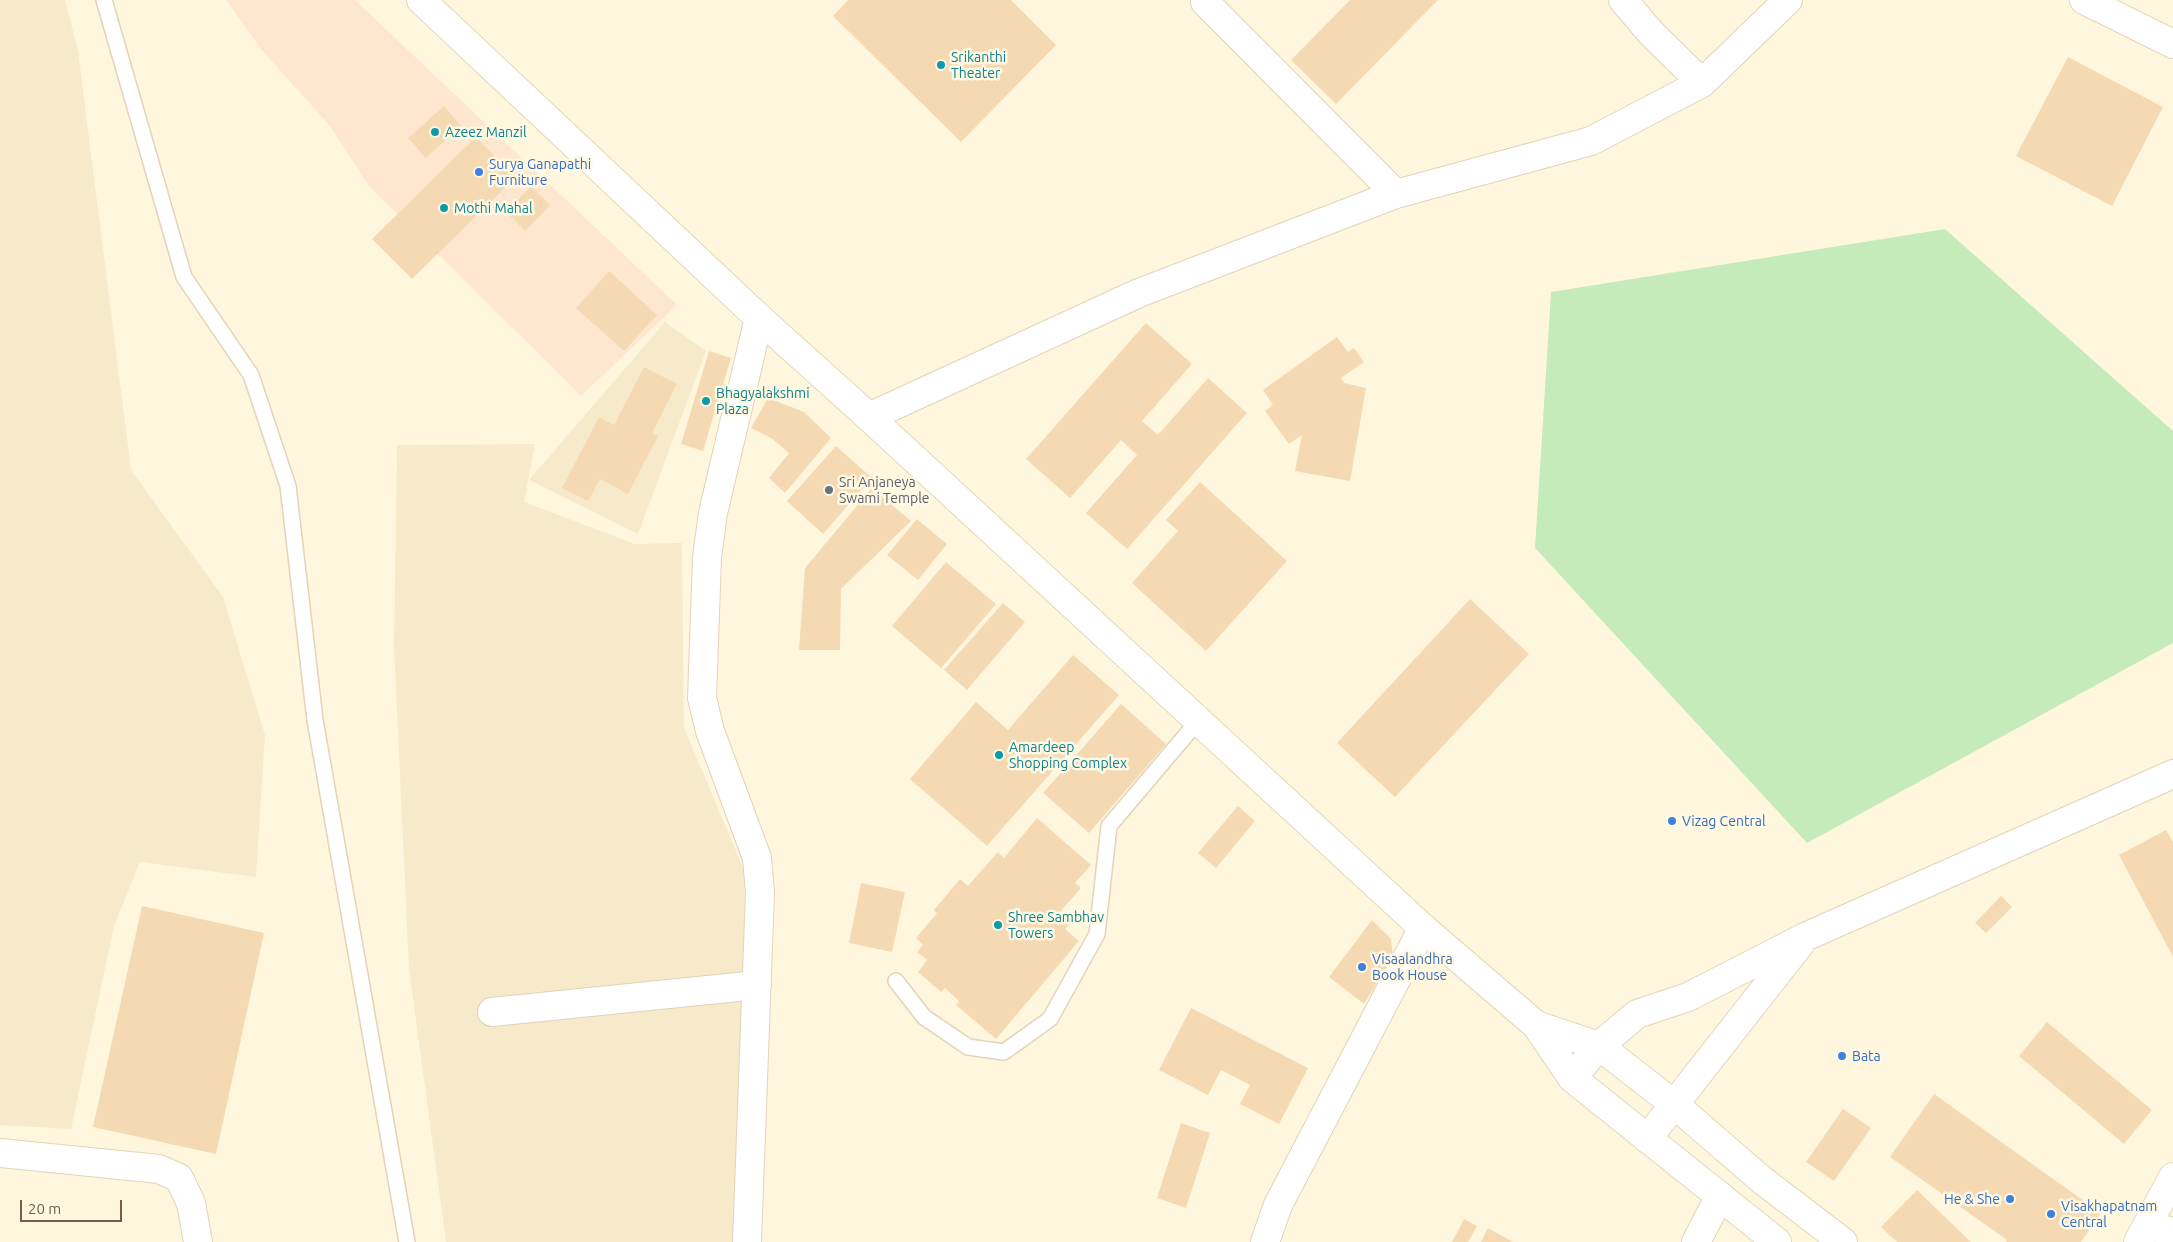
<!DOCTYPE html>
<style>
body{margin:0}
#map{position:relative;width:2173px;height:1242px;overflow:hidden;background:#fef7dd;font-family:Ubuntu,sans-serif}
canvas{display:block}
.scale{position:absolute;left:20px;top:1200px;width:102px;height:22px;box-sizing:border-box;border:2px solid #745e44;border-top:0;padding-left:6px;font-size:15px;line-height:18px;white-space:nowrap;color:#745e44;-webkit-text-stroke:4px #fff9e4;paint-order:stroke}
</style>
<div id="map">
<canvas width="2173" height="1242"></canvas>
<div class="scale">20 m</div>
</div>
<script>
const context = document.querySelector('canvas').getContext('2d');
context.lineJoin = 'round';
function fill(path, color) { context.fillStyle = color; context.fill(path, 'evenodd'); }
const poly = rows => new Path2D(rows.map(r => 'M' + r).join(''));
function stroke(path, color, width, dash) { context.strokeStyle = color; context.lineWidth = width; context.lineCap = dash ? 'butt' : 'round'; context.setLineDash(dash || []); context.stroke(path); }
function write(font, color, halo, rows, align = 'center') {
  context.font = font + ' Ubuntu,sans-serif'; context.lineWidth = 5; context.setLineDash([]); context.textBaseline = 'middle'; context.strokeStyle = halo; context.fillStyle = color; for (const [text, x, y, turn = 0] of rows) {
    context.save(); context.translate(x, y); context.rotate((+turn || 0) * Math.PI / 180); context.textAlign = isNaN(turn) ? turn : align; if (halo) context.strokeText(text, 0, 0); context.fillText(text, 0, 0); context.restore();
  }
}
fill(poly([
 [0,0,65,0,78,51,131,470,223,597,265,735,256,877,140,862,114,926,71,1129,0,1125],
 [665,322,706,351,638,534,529,480],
 [535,444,524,502,635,544,682,543,684,728,745,872,738,1242,446,1242,409,969,394,647,397,445]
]), '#f6eacb');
fill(poly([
 [226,0,355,0,677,305,581,396,369,186,330,126,261,49]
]), '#ffe6cf');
fill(poly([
 [1945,229,2173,431,2173,643,1807,843,1535,548,1551,292]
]), '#c6ebbb');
fill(poly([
 [848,0,1011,0,1056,45,961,142,833,16],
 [1350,0,1438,0,1336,104,1291,60],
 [2068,57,2163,107,2112,206,2016,156],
 [444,106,461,126,426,158,408,138],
 [476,137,515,178,412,279,372,239],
 [531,186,550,205,525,231,506,212],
 [609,271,657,315,624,351,576,308],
 [1146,323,1192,364,1142,421,1158,435,1208,378,1247,413,1127,549,1086,513,1137,455,1121,440,1070,498,1026,459],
 [1337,337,1348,352,1354,348,1364,362,1341,378,1344,383,1366,388,1350,481,1295,471,1302,435,1289,444,1265,411,1273,405,1263,390],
 [709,351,731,358,703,451,681,444],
 [644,367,677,384,652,433,658,436,628,494,600,479,588,501,562,488,599,417,614,425],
 [768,398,804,412,831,438,785,493,769,478,789,453,771,438,751,428],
 [836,446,872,478,823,534,787,501],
 [1200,482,1287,561,1206,651,1132,583,1178,531,1166,520],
 [872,488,911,521,841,589,840,650,799,650,805,568],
 [917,519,947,544,918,580,887,555],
 [946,562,996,604,941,668,892,626],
 [1470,599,1529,654,1395,797,1337,743],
 [1003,603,1025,622,967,690,944,670],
 [1073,655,1119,695,987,846,910,779,976,702,1008,730],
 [1121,704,1166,744,1089,833,1043,793],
 [1238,806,1255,821,1216,868,1198,853],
 [1037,818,1091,865,1075,883,1081,888,1060,912,1072,921,1065,929,1079,941,996,1039,956,1005,959,1001,945,988,941,992,918,972,927,960,917,952,923,945,916,938,937,913,934,910,960,879,968,886,998,852,1004,858],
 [2166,830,2173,842,2173,957,2119,855],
 [861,883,905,892,892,952,849,943],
 [2001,896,2012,907,1986,933,1975,923],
 [142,906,264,933,216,1154,93,1127],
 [1372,920,1391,939,1393,957,1364,1004,1329,977],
 [1191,1008,1308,1068,1279,1124,1240,1104,1250,1085,1221,1070,1208,1095,1159,1070],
 [2047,1022,2152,1110,2124,1144,2019,1056],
 [1934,1094,2101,1213,2081,1242,2006,1242,2007,1240,1890,1157],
 [1843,1109,1871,1128,1834,1181,1806,1162],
 [1181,1123,1210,1133,1186,1208,1157,1198],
 [1917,1190,1971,1242,1897,1242,1881,1227],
 [1464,1219,1477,1226,1468,1242,1452,1242],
 [1488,1228,1513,1242,1481,1242]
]), '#f5d9b3');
const lane = poly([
 [104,0,184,277,251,375,288,486,315,720,407,1242],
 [896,981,924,1017,968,1047,1004,1052,1050,1019,1097,934,1109,826,1198,721]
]);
const street = poly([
 [1207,0,1205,2,1396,194],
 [1623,0,1651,33,1702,83],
 [869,417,1139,293,1396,194,1591,141,1702,83,1788,0],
 [492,1012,757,985],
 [1572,1078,1599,1046,1637,1014,1688,997,1805,937,2173,774],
 [1647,1139,1800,944],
 [0,1153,159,1169,179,1178,191,1203,198,1242],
 [2149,1226,2173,1232],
 [747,1242,760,892,757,858,710,731,702,698,707,557,713,513,759,318],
 [1265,1242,1278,1205,1423,928],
 [1696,1242,1720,1196]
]);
const secondary = poly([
 [421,0,759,318,869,417,1423,928,1536,1025,1572,1078,1777,1242],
 [2084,0,2173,44],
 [1536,1025,1599,1046,1675,1105,1762,1180,1843,1242],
 [2138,1242,2173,1177]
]);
stroke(lane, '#e2d3b9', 18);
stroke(street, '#e2d3b9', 30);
stroke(secondary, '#e7d6b6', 30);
stroke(lane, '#fff', 15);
stroke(street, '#fff', 28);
stroke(secondary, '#fff', 28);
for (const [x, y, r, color] of [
 [941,65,5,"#0f9aa8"],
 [435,132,5,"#0f9aa8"],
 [479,172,5,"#3f7fe0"],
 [444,208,5,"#0f9aa8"],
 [706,401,5,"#0f9aa8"],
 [829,490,5,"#6b7280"],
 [999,755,5,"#0f9aa8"],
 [1672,821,5,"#3f7fe0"],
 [998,925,5,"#0f9aa8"],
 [1362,967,5,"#3f7fe0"],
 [1842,1056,5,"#3f7fe0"],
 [2010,1199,5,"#3f7fe0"],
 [2051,1214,5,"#3f7fe0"]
]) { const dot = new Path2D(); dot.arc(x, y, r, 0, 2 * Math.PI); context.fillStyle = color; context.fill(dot); stroke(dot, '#fff9e4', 2); }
write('14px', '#0d838f', '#fff9e4', [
 ["Srikanthi",951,57],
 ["Theater",951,73],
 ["Azeez Manzil",445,132],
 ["Mothi Mahal",454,208],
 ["Bhagyalakshmi",716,393],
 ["Plaza",716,409],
 ["Amardeep",1009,747],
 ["Shopping Complex",1009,763],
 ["Shree Sambhav",1008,917],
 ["Towers",1008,933]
], 'left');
write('14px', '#366cbe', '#fff9e4', [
 ["Surya Ganapathi",489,164],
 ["Furniture",489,180],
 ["Vizag Central",1682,821],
 ["Visaalandhra",1372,959],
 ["Book House",1372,975],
 ["Bata",1852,1056],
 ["He & She",2000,1199,"right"],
 ["Visakhapatnam",2061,1206],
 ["Central",2061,1222]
], 'left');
write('14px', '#5b616d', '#fff9e4', [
 ["Sri Anjaneya",839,482],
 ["Swami Temple",839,498]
], 'left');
</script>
